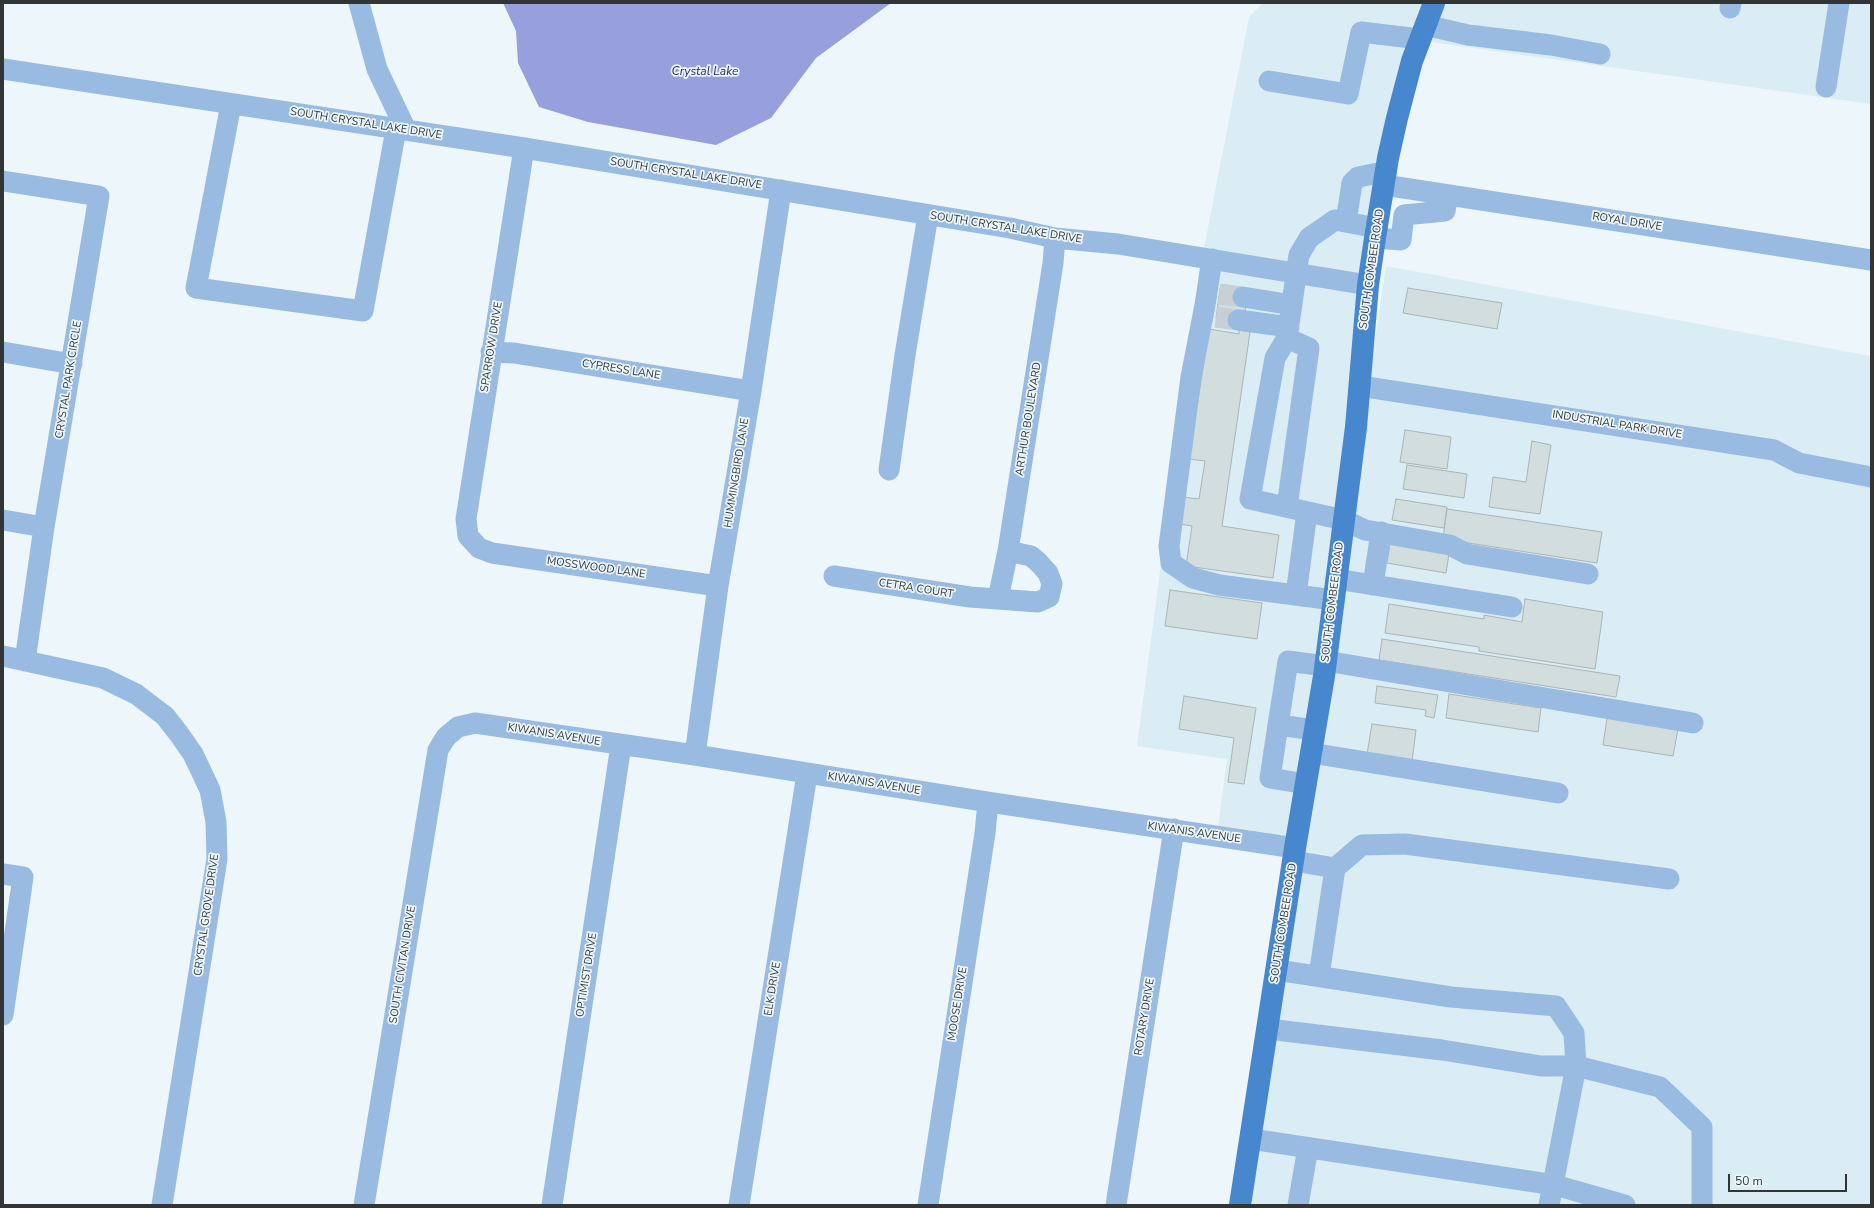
<!DOCTYPE html>
<style>
body{margin:0}
#map{position:relative;width:1874px;height:1208px;overflow:hidden;background:#edf7fb;font-family:"Nunito Sans",sans-serif}
canvas{display:block}
.frame{position:absolute;inset:0;border:4px solid #313536;pointer-events:none}
.scale{position:absolute;left:1728px;top:1174px;width:119px;height:18px;box-sizing:border-box;border:2px solid #313536;border-top:0;padding-left:5px;font-size:12px;line-height:14px;white-space:nowrap;color:#313536;-webkit-text-stroke:3px #edf7fb;paint-order:stroke}
</style>
<div id="map">
<canvas width="1874" height="1208"></canvas>
<div class="frame"></div>
<div class="scale">50 m</div>
</div>
<script>
const context = document.querySelector('canvas').getContext('2d');
context.lineJoin = 'round';
function fill(path, color) { context.fillStyle = color; context.fill(path, 'evenodd'); }
const poly = rows => new Path2D(rows.map(r => 'M' + r).join(''));
function stroke(path, color, width, dash) { context.strokeStyle = color; context.lineWidth = width; context.lineCap = dash ? 'butt' : 'round'; context.setLineDash(dash || []); context.stroke(path); }
function write(font, color, halo, rows, align = 'center') {
  context.font = font + ' "Nunito Sans",sans-serif'; context.lineWidth = 3.5; context.setLineDash([]); context.textBaseline = 'middle'; context.strokeStyle = halo; context.fillStyle = color; for (const [text, x, y, turn = 0] of rows) {
    context.save(); context.translate(x, y); context.rotate((+turn || 0) * Math.PI / 180); context.textAlign = isNaN(turn) ? turn : align; if (halo) context.strokeText(text, 0, 0); context.fillText(text, 0, 0); context.restore();
  }
}
fill(poly([
 [1263,3,1425,3,1361,275,1204,248,1249,17],
 [1443,3,1871,3,1871,104,1431,42],
 [1386,266,1871,356,1871,1205,1249,1205],
 [1200,267,1359,293,1347,426,1316,675,1289,837,1218,827,1227,759,1137,746]
]), '#daecf4');
fill(poly([
 [503,3,891,3,816,58,771,118,716,145,588,122,539,107,518,63,516,31]
]), '#97a0dc');
const building = poly([
 [1408,288,1502,303,1497,329,1403,313,1408,288],
 [1220,289,1244,292,1246,302,1245,314,1238,321,1216,318,1220,289],
 [1209,329,1239,334,1239,330,1250,332,1222,526,1279,535,1273,578,1186,566,1192,526,1179,524,1183,497,1199,499,1205,461,1189,459,1209,329],
 [1405,430,1451,437,1447,469,1400,462,1405,430],
 [1532,441,1551,445,1540,514,1489,507,1493,477,1526,482,1532,441],
 [1407,465,1467,474,1464,498,1403,489,1407,465],
 [1396,499,1447,507,1444,528,1392,520,1396,499],
 [1447,509,1602,532,1597,563,1443,539,1447,509],
 [1390,544,1449,554,1446,573,1387,563,1390,544],
 [1170,590,1262,603,1257,639,1165,626,1170,590],
 [1525,599,1603,612,1595,669,1479,651,1479,647,1385,633,1389,604,1484,619,1484,615,1522,622,1525,599],
 [1382,639,1620,676,1616,697,1379,660,1382,639],
 [1377,686,1438,695,1434,718,1425,716,1426,710,1375,703,1377,686],
 [1449,694,1541,708,1538,732,1446,718,1449,694],
 [1184,696,1256,708,1244,784,1228,782,1234,738,1179,729,1184,696],
 [1607,718,1678,729,1673,756,1603,745,1607,718],
 [1372,724,1416,730,1412,761,1367,754,1372,724]
]);
fill(building, '#d2dede');
stroke(building, '#aab5b6', 1);
stroke(poly([
 [1219,294,1243,297],
 [1216,317,1238,320]
]), '#c7d0d4', 21, [21, 10]);
stroke(poly([
 [359,3,377,69,406,130],
 [1730,8,1731,3],
 [1425,25,1468,35,1551,45,1600,54],
 [3,69,524,148,1010,228,1055,238,1118,244,1368,285],
 [1269,81,1348,94,1361,32,1420,39],
 [1826,87,1839,3],
 [231,104,196,288,363,311,396,129],
 [524,148,466,519,468,536,479,548,492,553,718,586],
 [3,181,99,196,44,527,25,661],
 [1384,185,1871,260],
 [1346,222,1352,183,1358,177,1378,173,1386,174],
 [1377,228,1335,220,1309,238,1299,255,1287,338,1275,358,1250,499,1344,520,1365,530,1450,545,1467,554,1588,574],
 [1375,238,1401,240,1404,215,1445,211,1448,195],
 [1212,259,1205,305,1191,377,1169,546,1171,563,1193,578,1219,585,1334,600],
 [1243,297,1292,305],
 [1238,320,1289,327],
 [3,352,72,364],
 [491,352,514,353,751,391],
 [1360,386,1774,450,1799,463,1871,477],
 [889,470,905,355,928,215],
 [1287,507,1309,348,1287,338],
 [3,520,44,527],
 [834,576,970,597,1038,602,1049,597,1052,584,1048,573,1038,562,1031,556,1008,551],
 [1336,579,1512,607],
 [1373,585,1381,532],
 [1296,595,1307,512],
 [998,599,1008,551,1053,263,1055,238],
 [3,656,103,678,136,694,165,716,179,734,193,754,210,790,216,822,217,859,162,1205],
 [1326,661,1693,723],
 [1278,725,1288,661,1325,666],
 [1311,753,1558,793],
 [695,755,718,586,751,391,781,190],
 [1306,784,1270,778,1278,725,1315,730],
 [1294,861,1335,868,1362,845,1405,844,1669,879],
 [3,874,23,877,3,1015],
 [1277,970,1451,997,1556,1006,1574,1033,1576,1066,1660,1087,1702,1127,1702,1205],
 [1319,976,1335,868],
 [1268,1029,1442,1050,1541,1066,1576,1066,1549,1205],
 [1251,1139,1555,1185,1625,1205],
 [364,1205,438,750,446,737,458,727,475,723,695,755,988,802,1295,848],
 [552,1205,621,745],
 [739,1205,807,774],
 [928,1205,985,833,988,802],
 [1116,1205,1174,829],
 [1298,1205,1308,1148]
]), '#99bbe2', 21);
stroke(poly([
 [1240,1205,1295,848,1324,676,1356,427,1368,285,1375,238,1388,158,1397,118,1412,61,1434,3]
]), '#4687cd', 22);
write('11px', '#313536', '#edf7fb', [
 ["SOUTH CRYSTAL LAKE DRIVE",366,124,9],
 ["SOUTH CRYSTAL LAKE DRIVE",686,174,9],
 ["ROYAL DRIVE",1627,222,9],
 ["SOUTH CRYSTAL LAKE DRIVE",1006,228,9],
 ["SOUTH COMBEE ROAD",1372,269,-82],
 ["SPARROW DRIVE",492,347,-81],
 ["CYPRESS LANE",621,370,9],
 ["CRYSTAL PARK CIRCLE",69,380,-81],
 ["ARTHUR BOULEVARD",1029,419,-81],
 ["INDUSTRIAL PARK DRIVE",1617,425,9],
 ["HUMMINGBIRD LANE",737,473,-81],
 ["MOSSWOOD LANE",596,568,8],
 ["CETRA COURT",916,589,9],
 ["SOUTH COMBEE ROAD",1333,602,-83],
 ["KIWANIS AVENUE",554,735,9],
 ["KIWANIS AVENUE",874,784,9],
 ["KIWANIS AVENUE",1194,833,8],
 ["CRYSTAL GROVE DRIVE",207,915,-82],
 ["SOUTH COMBEE ROAD",1284,923,-81],
 ["SOUTH CIVITAN DRIVE",403,965,-81],
 ["OPTIMIST DRIVE",587,975,-81],
 ["ELK DRIVE",773,989,-81],
 ["MOOSE DRIVE",958,1004,-81],
 ["ROTARY DRIVE",1145,1017,-81]
]);
write('italic 12px', '#26266b', '#edf7fb', [
 ["Crystal Lake",705,72]
]);
</script>
